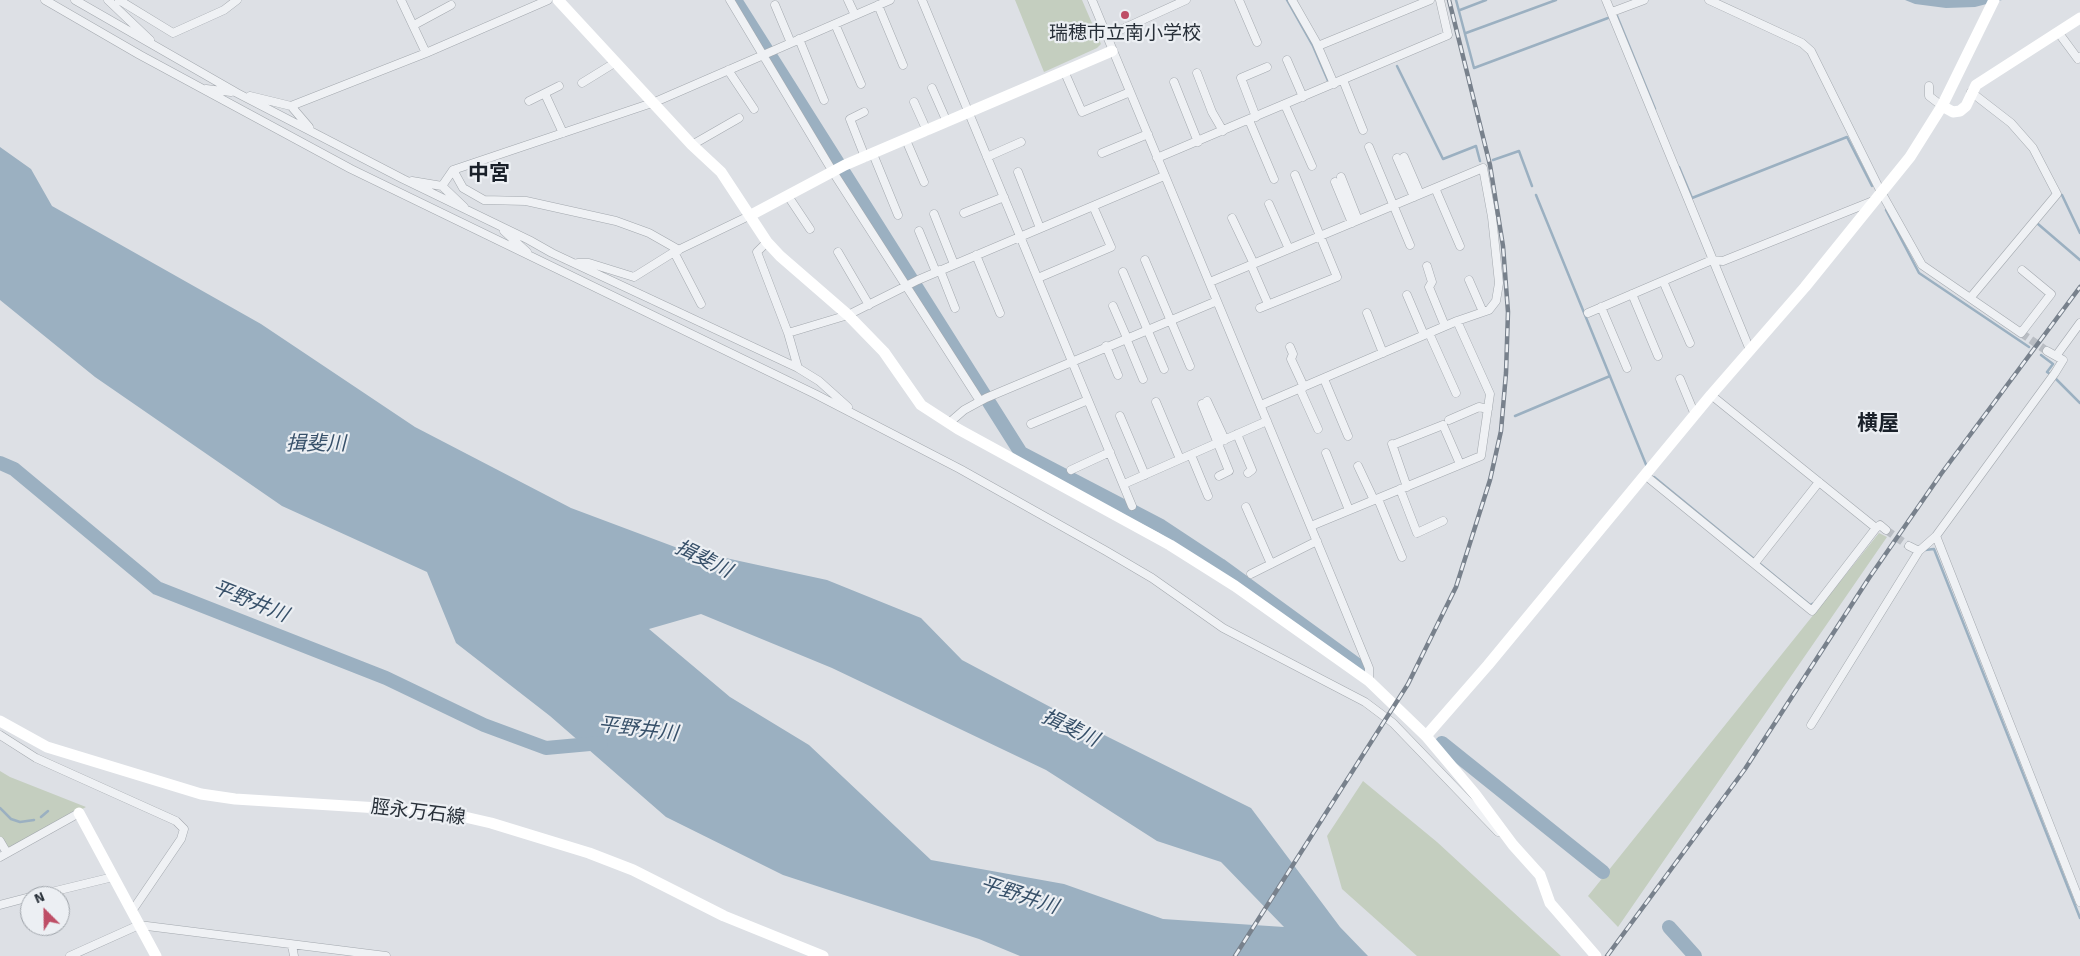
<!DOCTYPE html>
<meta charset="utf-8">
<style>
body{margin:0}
#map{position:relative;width:2080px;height:956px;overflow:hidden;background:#dde0e5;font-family:Signika,sans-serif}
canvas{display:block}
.north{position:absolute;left:20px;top:886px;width:50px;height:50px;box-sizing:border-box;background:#eceff3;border:1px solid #9ea3a9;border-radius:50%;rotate:337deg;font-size:14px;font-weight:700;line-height:20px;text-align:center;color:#283039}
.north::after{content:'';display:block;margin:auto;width:18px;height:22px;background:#be4e66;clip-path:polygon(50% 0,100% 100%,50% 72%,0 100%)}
</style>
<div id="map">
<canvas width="2080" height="956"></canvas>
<div class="north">N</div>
</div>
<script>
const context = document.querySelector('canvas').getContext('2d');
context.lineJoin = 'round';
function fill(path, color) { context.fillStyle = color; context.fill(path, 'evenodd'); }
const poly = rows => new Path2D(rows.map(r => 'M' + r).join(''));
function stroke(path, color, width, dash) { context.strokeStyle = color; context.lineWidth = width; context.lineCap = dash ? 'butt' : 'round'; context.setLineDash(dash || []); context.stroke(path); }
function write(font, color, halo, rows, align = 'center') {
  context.font = font + ' Signika,"Noto Sans JP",sans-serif'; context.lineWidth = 4.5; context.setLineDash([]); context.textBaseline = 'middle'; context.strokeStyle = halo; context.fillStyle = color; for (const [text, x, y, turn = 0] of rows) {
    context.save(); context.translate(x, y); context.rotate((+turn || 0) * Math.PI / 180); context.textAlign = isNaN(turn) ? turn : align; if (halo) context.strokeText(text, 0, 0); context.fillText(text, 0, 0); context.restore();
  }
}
fill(poly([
 [1015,0,1082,0,1101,44,1097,48,1044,72],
 [1879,533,1887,537,1618,927,1588,896],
 [0,771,10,777,86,807,8,850,0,836],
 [1363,781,1437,842,1561,956,1417,956,1342,889,1327,836]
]), '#c4cebf');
fill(poly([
 [1905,0,2002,0,1975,7,1946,8,1915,4],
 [0,147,31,169,52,206,261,324,415,427,571,508,675,547,827,580,921,618,962,660,1086,726,1251,808,1340,927,1368,956,1020,956,979,939,783,875,666,817,550,716,456,643,427,572,282,506,95,377,0,300],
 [701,614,832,668,1046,770,1157,841,1221,862,1284,927,1163,919,1064,884,931,860,809,745,730,697,649,629]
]), '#9bb0c1');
stroke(poly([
 [1287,0,1313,46,1329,83],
 [1456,0,1474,68,1608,18],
 [1460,10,1486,0],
 [1617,16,1655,109],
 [1466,33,1556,0],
 [1397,66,1443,159,1476,146,1480,161],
 [1493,160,1519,151,1532,186],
 [1679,167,1692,198,1847,137,1872,186],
 [1536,195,1647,467],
 [2062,195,2080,233],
 [1886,210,1919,273,2029,347],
 [2038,224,2080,260],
 [2041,355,2053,364,2047,372,2050,374],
 [2056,379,2080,403],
 [1515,416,1610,376],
 [1654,477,1810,605,1814,603],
 [1925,550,1934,549,2080,918],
 [0,808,11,819,20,822,34,820],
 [41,817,48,811]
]), '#9bb0c1', 2.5);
stroke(poly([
 [735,0,1021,453,1161,526,1220,565,1360,667],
 [0,463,14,469,157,588,386,678,484,725,546,748,601,743],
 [1442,743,1603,872],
 [1669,927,1695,956]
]), '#9bb0c1', 14);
stroke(poly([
 [2021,333,2047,351],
 [1886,530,1909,546]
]), '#b9bdc3', 8, [8, 4]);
const street = poly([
 [45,0,140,55,351,169,815,394,960,469,1106,551,1152,578,1223,628,1365,702,1393,723,1498,832],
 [75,0,237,93,403,179,529,240,552,253,798,368,819,381,848,407],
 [108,0,150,40],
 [119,0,173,33,224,10,237,0],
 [401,0,426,53],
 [730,0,833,172,980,401],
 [848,0,855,15],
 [922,0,1132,506],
 [1092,0,1337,590,1369,668,1369,681],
 [1239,0,1257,42],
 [1292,0,1316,42,1334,84],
 [1606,0,1750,350],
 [1709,0,1802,43,1811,51,1881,192,1922,265,2021,333,2051,294,2022,270],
 [775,5,791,43],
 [878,5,903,65],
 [1612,12,1644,0],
 [835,24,861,84],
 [414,25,451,5],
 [2058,32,2078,59,2080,57],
 [1107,36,1186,0],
 [799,39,824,100],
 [1318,46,1430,0],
 [1287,60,1303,97],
 [728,70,754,109],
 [1065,73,1082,112,1130,92],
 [1197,73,1212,112,1223,131],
 [1343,80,1363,130],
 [1174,82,1198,142],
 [582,83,616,62],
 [1929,86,1929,96,1942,106],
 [932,88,947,122],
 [206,89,231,92],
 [545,94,563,133],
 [250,96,291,106,426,53,548,0],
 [529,101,559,86],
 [914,102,927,131],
 [1285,105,1312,166],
 [291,106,309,127],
 [864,112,850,119,865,157],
 [1256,117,1241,78,1267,67],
 [1249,120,1274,179],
 [906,140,924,182],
 [692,145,739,118],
 [1369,147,1410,245],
 [1102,153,1148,134],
 [873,154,898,215],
 [987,157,1021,142],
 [1404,157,1420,194],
 [1157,158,1448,35,1440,0],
 [1397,158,1414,197],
 [453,170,463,188,484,200,526,201,616,221,649,233,679,250],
 [1018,172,1040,228],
 [1341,177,1358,220],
 [412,181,442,186,453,170,655,102,890,0],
 [1335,182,1352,223],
 [442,186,464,207],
 [1435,188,1460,246],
 [788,196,810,229],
 [1269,204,1289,249],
 [964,213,1004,197],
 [934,214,954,264],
 [1232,218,1254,264],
 [504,231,527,252],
 [919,231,936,272],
 [767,242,757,252,788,333,798,368],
 [674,252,701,304],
 [838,252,869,305],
 [976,255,1000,313],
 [1145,260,1190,366],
 [578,263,589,263,634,277,674,252,751,215],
 [1251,265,1268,304],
 [1427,266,1432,282,1429,287,1445,326],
 [940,270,955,308],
 [1123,272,1164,369],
 [1038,278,1111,247,1093,206],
 [1469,280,1483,312],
 [1663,281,1690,343],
 [1210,282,1483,168,1492,217,1499,283,1496,301,1489,310,1457,321,1261,405],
 [1632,294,1658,356],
 [1407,295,1424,335],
 [1971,297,2057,194,2033,148,2011,123,1971,92],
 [1113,306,1127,338],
 [1601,307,1627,368],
 [1260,308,1337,277,1295,175],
 [1367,313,1383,353],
 [1588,313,1712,260,1723,261,1873,201],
 [788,333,848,315,918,280,1164,176],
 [1429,333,1456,393],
 [1126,338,1143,379],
 [1106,346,1118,375],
 [1290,347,1293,354,1291,359,1304,387],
 [2056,356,2080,323],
 [1324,379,1348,436],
 [1680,379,1695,415],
 [1300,389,1318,429],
 [1711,395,1876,528,1880,525,1886,530],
 [1207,401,1225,440],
 [1156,402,1180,459],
 [1202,404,1229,471,1219,476],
 [1120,416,1145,475],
 [1449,420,1479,407,1488,409],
 [949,423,964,410,986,398,1217,301],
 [1031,424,1088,400],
 [1237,434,1252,470,1248,473],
 [1392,444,1407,487],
 [1395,444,1443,425,1460,464],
 [1326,453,1349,510],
 [1191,455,1208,496],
 [1358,466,1374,500],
 [1071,470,1110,452],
 [1646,476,1812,611,1876,528],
 [1124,484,1267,421],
 [1400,489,1417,533,1443,521],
 [1378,499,1402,557],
 [1246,507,1271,564],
 [1311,526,1481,456,1490,394,1457,321],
 [1936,536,2080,902],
 [1909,546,1919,551,1936,536,2055,373,2063,360,2047,351],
 [1755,563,1819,482],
 [1251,574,1317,541],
 [1811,725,1919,551],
 [0,735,36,758,176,821,184,829,181,839,132,911],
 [0,841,7,853],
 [0,857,79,813],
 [35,896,113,877],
 [0,905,30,897],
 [292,945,294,956],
 [70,956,139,925,386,956]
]);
stroke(street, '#a3a8ae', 9);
stroke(street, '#eff1f4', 8);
stroke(poly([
 [558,0,692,145,721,172,767,242,780,256,848,315,884,352,921,405,958,429,1170,545,1235,586,1369,681,1426,736,1475,794,1513,845,1540,875,1550,903,1596,956],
 [1942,106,1953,112,1960,111,1966,106,1976,85,2080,18],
 [751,215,845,165,1112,51],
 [0,721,47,747,201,794,235,799,443,812,491,823,589,853,633,870,724,916,823,956],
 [1426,736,1488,665,1711,395,1805,287,1910,157,1942,106,1994,0],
 [79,813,156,956]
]), '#fff', 11);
const rail = poly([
 [1235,956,1408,684,1456,587,1490,480,1501,431,1506,373,1508,312,1503,246,1490,165,1449,0],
 [1607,956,1745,769,1869,578,1941,474,2080,287]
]);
stroke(rail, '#78818c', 4.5);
stroke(rail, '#eceff3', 2.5, [8]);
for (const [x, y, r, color] of [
 [1125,15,5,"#be4e66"]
]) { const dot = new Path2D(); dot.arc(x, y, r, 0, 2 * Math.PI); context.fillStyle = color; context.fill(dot); stroke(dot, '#eceff3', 2); }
write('19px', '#283039', '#eceff3', [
 ["瑞穂市立南小学校",1125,34]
]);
write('19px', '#283039', '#eceff3', [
 ["脛永万石線",418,813,7]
]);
write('italic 20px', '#375069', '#eceff3', [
 ["揖斐川",316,445],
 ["揖斐川",703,560,26],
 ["平野井川",250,602,22],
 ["揖斐川",1070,729,25],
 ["平野井川",638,730,7],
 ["平野井川",1019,896,18]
]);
write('bold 21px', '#1a212a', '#eceff3', [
 ["中宮",489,174],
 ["横屋",1878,424]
]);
</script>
